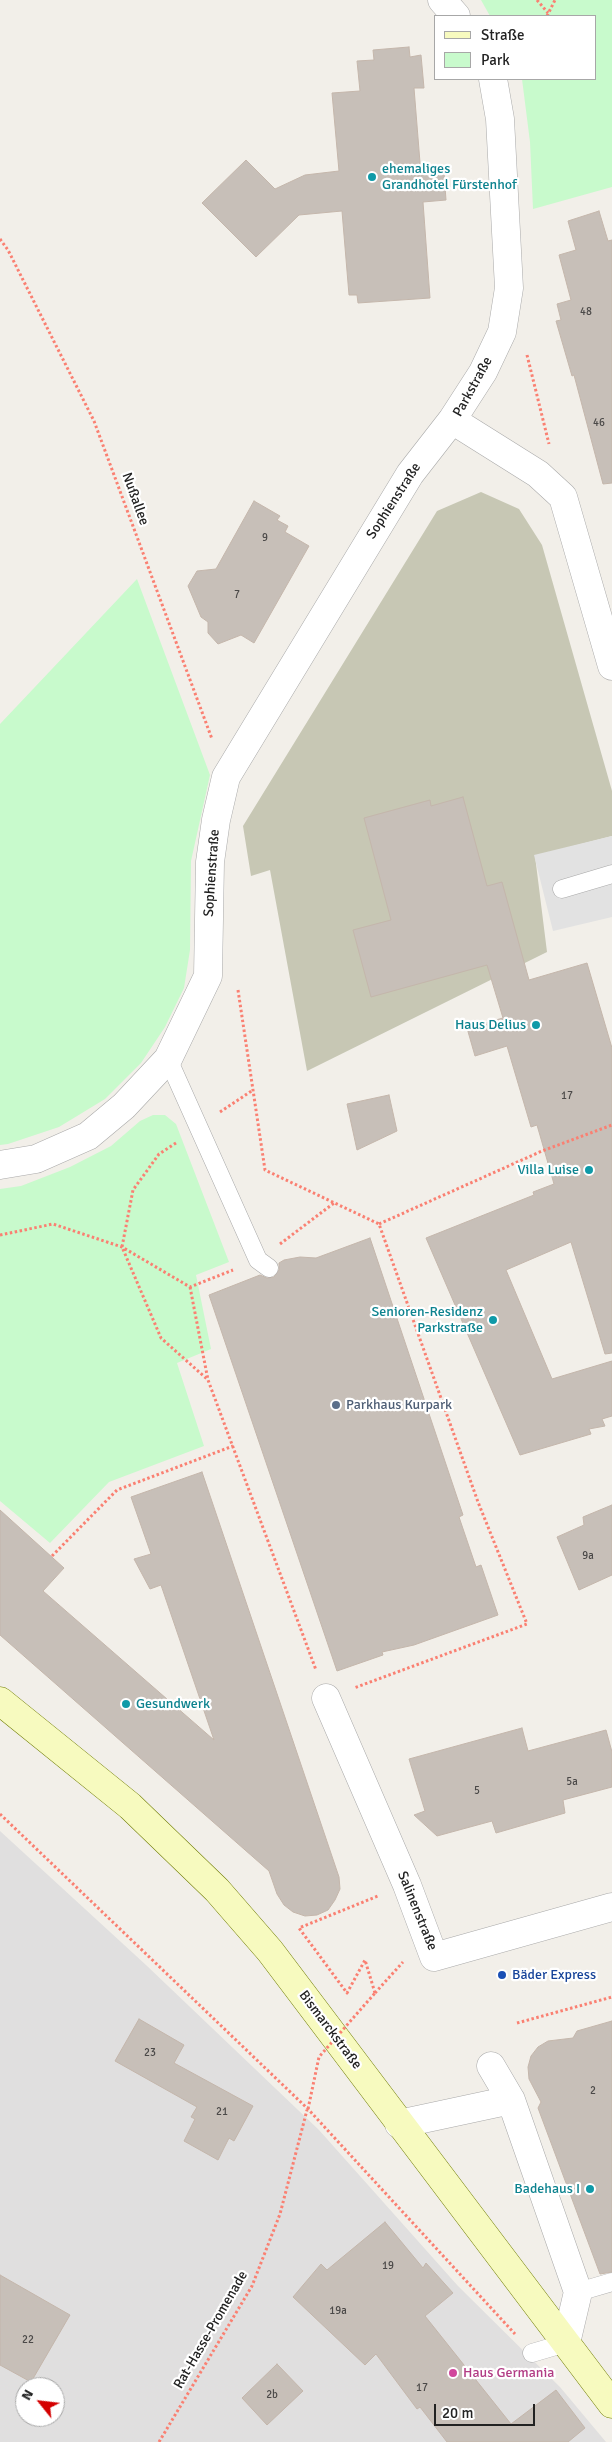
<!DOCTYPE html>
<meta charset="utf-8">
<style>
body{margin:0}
#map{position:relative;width:612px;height:2442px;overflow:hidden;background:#f2efe9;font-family:Signika,sans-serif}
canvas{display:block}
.legend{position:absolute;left:434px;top:15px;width:162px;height:65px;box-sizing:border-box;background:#fff;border:1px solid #a7a7a7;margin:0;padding:6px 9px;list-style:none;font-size:15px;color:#222}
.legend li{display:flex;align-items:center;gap:10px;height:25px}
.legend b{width:25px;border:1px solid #a7a7a7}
.north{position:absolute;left:15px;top:2377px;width:50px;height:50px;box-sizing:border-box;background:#fff;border:1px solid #a7a7a7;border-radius:50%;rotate:299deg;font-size:14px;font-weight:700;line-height:20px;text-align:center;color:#222}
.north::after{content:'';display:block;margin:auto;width:18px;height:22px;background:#d40000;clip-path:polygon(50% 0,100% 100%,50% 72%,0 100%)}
.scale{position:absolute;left:434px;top:2404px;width:101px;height:22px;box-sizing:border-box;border:2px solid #222;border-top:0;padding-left:6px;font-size:15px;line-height:18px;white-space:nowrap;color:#222;-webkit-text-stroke:4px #fff;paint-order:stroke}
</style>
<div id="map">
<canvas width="612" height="2442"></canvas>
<ul class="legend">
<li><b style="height:6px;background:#f7fabf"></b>Straße</li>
<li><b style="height:14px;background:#c8facc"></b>Park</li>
</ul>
<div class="north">N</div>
<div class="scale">20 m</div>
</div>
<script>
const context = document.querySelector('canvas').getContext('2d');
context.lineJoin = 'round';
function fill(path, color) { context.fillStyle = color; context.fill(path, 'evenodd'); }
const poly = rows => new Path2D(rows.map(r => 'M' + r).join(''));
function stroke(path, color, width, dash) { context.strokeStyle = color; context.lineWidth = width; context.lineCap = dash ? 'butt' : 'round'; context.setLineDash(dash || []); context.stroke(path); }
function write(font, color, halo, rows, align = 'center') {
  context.font = font + ' Signika,sans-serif'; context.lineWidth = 4.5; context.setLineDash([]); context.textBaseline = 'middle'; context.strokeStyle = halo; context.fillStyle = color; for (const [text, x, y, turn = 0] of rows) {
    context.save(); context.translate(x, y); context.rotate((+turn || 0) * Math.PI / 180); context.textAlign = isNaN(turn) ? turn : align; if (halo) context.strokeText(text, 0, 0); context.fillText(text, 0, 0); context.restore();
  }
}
fill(poly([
 [0,1831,146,1965,319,2130,458,2286,560,2387,606,2442,0,2442],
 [25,2387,55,2387,55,2417,25,2417]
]), '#e0dfdf');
fill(poly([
 [481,492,519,509,542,545,612,791,612,836,535,856,547,952,307,1071,270,870,251,876,243,826,437,511]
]), '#c7c7b4');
fill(poly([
 [481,0,612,0,612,187,533,209,530,142,522,79,596,79,596,16,490,16],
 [137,579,210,775,191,861,190,950,184,988,165,1027,141,1063,105,1099,59,1127,8,1144,0,1145,0,724],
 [153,1115,165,1115,176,1124,229,1262,196,1275,211,1349,177,1363,204,1446,109,1482,50,1543,0,1501,0,1189,21,1186,70,1167,111,1146,140,1121]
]), '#c8facc');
fill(poly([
 [612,836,612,917,553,931,534,855]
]), '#e2e2e2');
const building = poly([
 [409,47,410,57,421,55,424,88,414,88,421,175,444,173,446,200,423,202,430,298,358,303,357,295,349,295,342,211,299,215,256,257,202,203,246,160,275,189,305,175,339,171,332,93,360,91,357,61,374,60,373,50,409,47],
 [599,211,608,241,612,240,612,483,603,484,574,375,572,376,556,321,561,320,557,304,571,300,559,255,576,250,568,221,599,211],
 [254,501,280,516,277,520,288,526,285,532,309,546,254,643,241,635,218,644,208,633,208,622,201,617,188,586,197,571,216,569,254,501],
 [463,797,487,886,502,882,529,980,587,963,612,1048,612,1353,605,1354,571,1242,506,1270,552,1379,612,1361,612,1416,602,1419,605,1426,589,1429,591,1434,520,1455,426,1238,534,1195,533,1192,554,1184,537,1125,531,1127,507,1046,475,1056,467,1028,503,1018,487,965,371,997,353,930,391,920,364,818,430,800,431,806,463,797],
 [389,1095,397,1131,357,1150,347,1104,389,1095],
 [370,1238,463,1515,459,1517,476,1567,481,1565,498,1615,414,1645,382,1652,383,1655,337,1671,209,1295,260,1275,267,1278,274,1277,279,1270,279,1263,284,1260,300,1257,316,1258,370,1238],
 [202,1472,339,1877,340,1889,335,1900,328,1910,317,1915,305,1916,293,1912,284,1905,277,1894,269,1871,0,1635,0,1510,64,1568,43,1591,214,1740,161,1585,150,1589,134,1559,151,1554,131,1497,202,1472],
 [612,1505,612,1575,579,1590,557,1537,584,1525,583,1517,612,1505],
 [522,1728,528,1751,606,1730,612,1752,612,1787,563,1800,565,1813,496,1833,492,1821,437,1836,414,1815,425,1811,409,1759,522,1728],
 [139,2019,184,2045,174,2063,253,2106,234,2141,229,2138,218,2160,184,2141,195,2119,191,2117,197,2107,115,2061,139,2019],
 [612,2021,612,2272,600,2274,538,2108,541,2102,529,2079,528,2067,531,2056,538,2047,548,2041,573,2038,577,2031,612,2021],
 [385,2222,423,2268,426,2263,453,2293,425,2316,511,2424,556,2390,585,2428,568,2442,447,2442,420,2407,417,2409,376,2354,365,2365,293,2297,321,2264,327,2270,385,2222],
 [0,2275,70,2315,31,2382,0,2365,0,2275],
 [277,2364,303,2391,267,2425,242,2398,277,2364]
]);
fill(building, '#c7bfb8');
stroke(building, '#c4b6ab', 1);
const lane = poly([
 [562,889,612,874],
 [168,1059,258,1260,269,1268],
 [578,2292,612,2282],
 [532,2353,566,2343]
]);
const street = poly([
 [442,0,456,16],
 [452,420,538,474,563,497,612,666],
 [0,1165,36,1159,88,1136,124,1106,168,1059,208,976,210,862,216,820,226,777,410,474,452,420,483,372,502,332,509,288,500,119,493,79],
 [326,1698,407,1885,434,1957,612,1907],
 [491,2066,511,2100,578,2292,566,2343],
 [399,2124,511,2100]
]);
const secondary = poly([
 [0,1701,130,1806,217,1890,270,1951,612,2404]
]);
stroke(lane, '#a9a9a9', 19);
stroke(street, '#a9a9a9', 29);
stroke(secondary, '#707d05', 29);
stroke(poly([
 [537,0,548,13],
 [547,16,555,0],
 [0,239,8,250,94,421,212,739],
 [527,355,549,444],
 [238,990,265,1170,379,1224,478,1502,527,1624,354,1688],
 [220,1112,253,1090],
 [176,1143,159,1154,133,1190,122,1247,161,1338,207,1379],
 [379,1224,542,1151,612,1125],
 [0,1235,53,1224,122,1247,190,1287,233,1270],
 [280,1244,334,1203],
 [190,1287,208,1380,316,1670],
 [52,1556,117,1490,233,1446],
 [0,1814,308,2109,515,2334],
 [375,1993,365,1960,347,1993,299,1928,378,1896],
 [375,1993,403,1962],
 [517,2023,612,1997],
 [159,2442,252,2286,280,2214,307,2110]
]), '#fa8072', 3, [2.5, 2.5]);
stroke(lane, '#fff', 18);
stroke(street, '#fff', 28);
stroke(secondary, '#f7fabf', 28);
stroke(poly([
 [308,2109,319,2057,375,1993]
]), '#fa8072', 3, [2.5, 2.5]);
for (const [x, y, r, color] of [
 [372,177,5,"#0f9aa8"],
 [536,1025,5,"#0f9aa8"],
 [589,1170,5,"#0f9aa8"],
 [493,1320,5,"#0f9aa8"],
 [336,1405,5,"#5c6f8a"],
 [126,1704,5,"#0f9aa8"],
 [502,1975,5,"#1a4fb4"],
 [590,2189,5,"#0f9aa8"],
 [453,2373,5,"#d1479c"]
]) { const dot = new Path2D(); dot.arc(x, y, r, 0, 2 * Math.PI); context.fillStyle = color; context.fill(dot); stroke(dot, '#fff', 2); }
write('11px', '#4b4948', null, [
 ["48",586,312],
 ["46",599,423],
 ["9",265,538],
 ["7",237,595],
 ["17",567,1096],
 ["9a",588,1556],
 ["5a",572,1782],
 ["5",477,1791],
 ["23",150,2053],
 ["2",593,2091],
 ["21",222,2112],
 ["19",388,2266],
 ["19a",338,2311],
 ["22",28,2340],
 ["17",422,2388],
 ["2b",272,2395]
]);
write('14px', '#0d838f', '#fff', [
 ["ehemaliges",382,169,"left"],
 ["Grandhotel Fürstenhof",382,185,"left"],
 ["Haus Delius",526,1025],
 ["Villa Luise",579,1170],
 ["Senioren-Residenz",483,1312],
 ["Parkstraße",483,1328],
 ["Gesundwerk",136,1704,"left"],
 ["Badehaus I",580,2189]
], 'right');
write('14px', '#222', '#fff', [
 ["Parkstraße",473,387,-61],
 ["Nußallee",135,499,70],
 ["Sophienstraße",394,501,-57],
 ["Sophienstraße",212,873,-86],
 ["Salinenstraße",417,1911,68],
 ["Bismarckstraße",330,2030,53],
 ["Rat-Hasse-Promenade",211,2330,-60]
]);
write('14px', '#4e5e75', '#fff', [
 ["Parkhaus Kurpark",346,1405]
], 'left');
write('14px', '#164399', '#fff', [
 ["Bäder Express",512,1975]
], 'left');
write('14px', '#b23c85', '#fff', [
 ["Haus Germania",463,2373]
], 'left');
</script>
